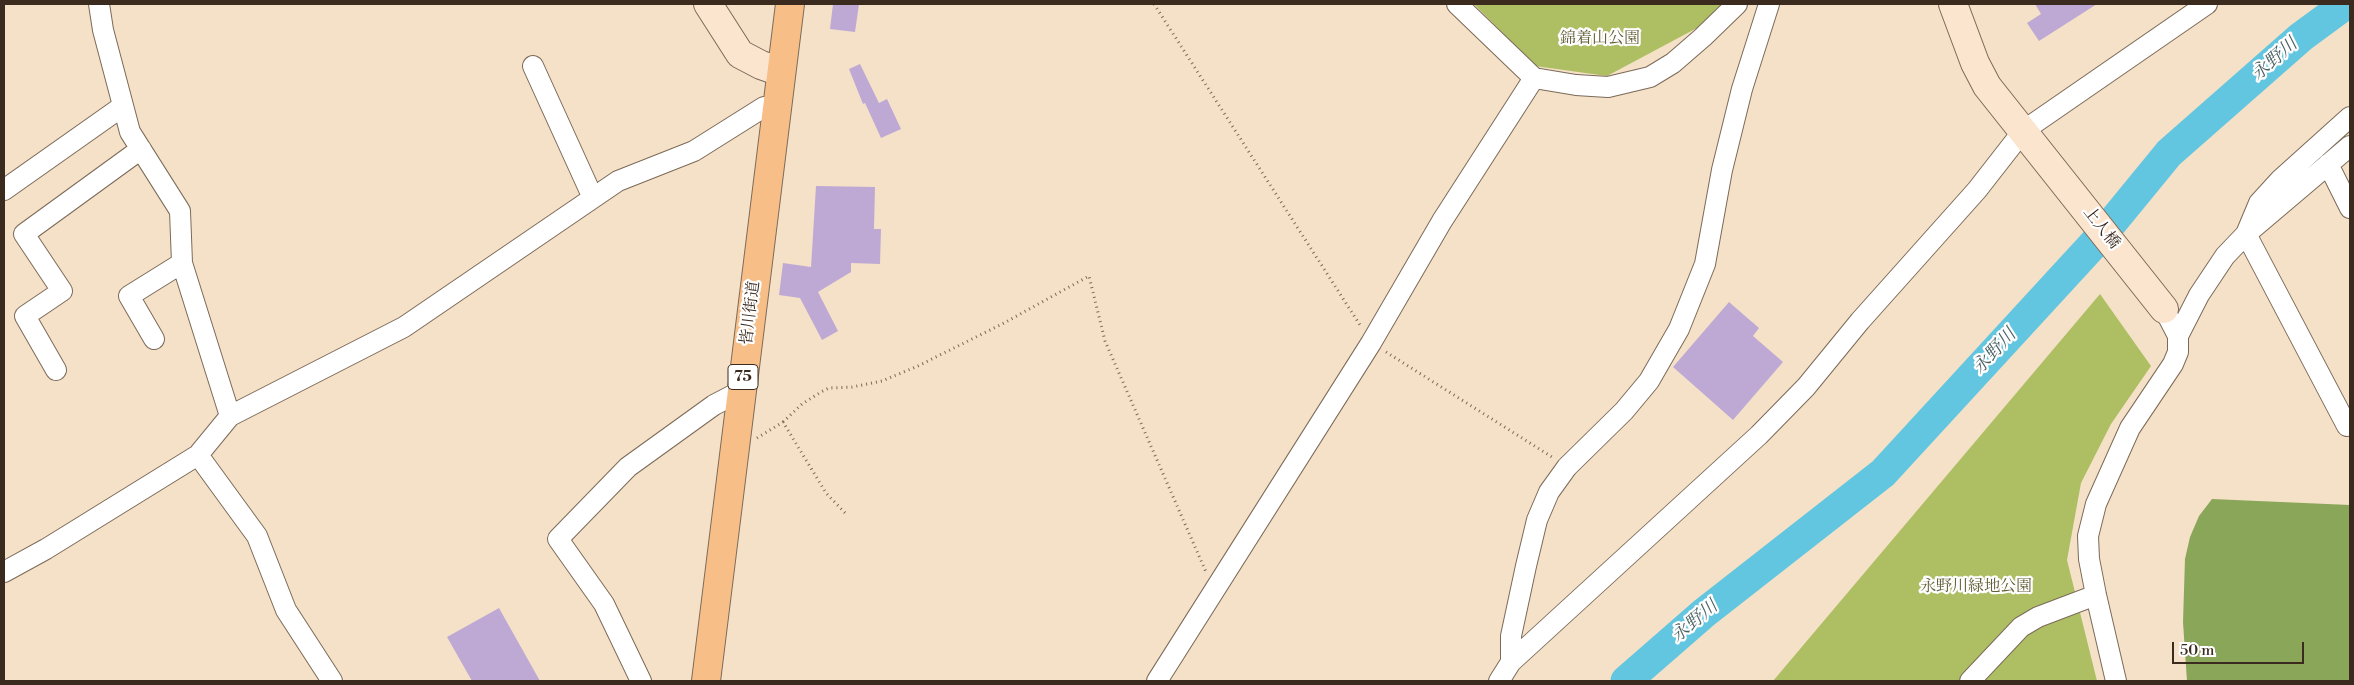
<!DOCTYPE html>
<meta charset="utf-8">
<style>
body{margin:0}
#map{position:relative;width:2354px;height:685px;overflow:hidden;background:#f4e1c7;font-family:"Libre Bodoni",serif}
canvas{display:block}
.frame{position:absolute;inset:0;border:5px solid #3b2a1e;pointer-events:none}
.scale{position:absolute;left:2172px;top:642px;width:132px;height:22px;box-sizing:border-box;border:2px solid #3b2a1e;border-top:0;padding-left:6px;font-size:15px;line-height:18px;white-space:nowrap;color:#3b2a1e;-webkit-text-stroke:4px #fff;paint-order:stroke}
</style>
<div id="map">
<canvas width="2354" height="685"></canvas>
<div class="frame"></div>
<div class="scale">50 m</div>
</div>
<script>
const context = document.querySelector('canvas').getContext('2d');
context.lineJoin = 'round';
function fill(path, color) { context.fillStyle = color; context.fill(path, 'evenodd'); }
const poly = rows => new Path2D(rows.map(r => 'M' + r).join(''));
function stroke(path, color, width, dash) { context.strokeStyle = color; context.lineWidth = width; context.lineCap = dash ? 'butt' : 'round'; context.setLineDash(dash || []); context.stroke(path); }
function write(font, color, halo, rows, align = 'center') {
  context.font = font + ' "Libre Bodoni","Noto Serif JP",serif'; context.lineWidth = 4.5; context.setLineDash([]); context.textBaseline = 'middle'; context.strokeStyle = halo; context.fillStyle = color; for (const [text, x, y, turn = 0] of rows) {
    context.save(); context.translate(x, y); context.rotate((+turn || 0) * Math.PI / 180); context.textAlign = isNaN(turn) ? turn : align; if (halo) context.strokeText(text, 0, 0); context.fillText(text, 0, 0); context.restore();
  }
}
fill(poly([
 [1474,4,1722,4,1697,28,1607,76,1535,66],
 [2100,294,2151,366,2111,424,2081,483,2067,560,2097,681,1773,681]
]), '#aebf63');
fill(poly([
 [2212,499,2350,505,2350,681,2187,681,2183,622,2185,559,2190,537,2199,516]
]), '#8aa659');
stroke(poly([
 [1626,681,1704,613,1883,473,2101,236,2169,153,2301,37,2346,4]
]), '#62c6e0', 31);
fill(poly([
 [833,4,859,4,855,32,830,29],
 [2035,4,2097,4,2039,41,2027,23,2041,14],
 [860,64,879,103,887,99,901,129,881,138,865,103,863,104,849,69],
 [816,186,875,187,874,229,881,229,880,264,851,263,851,272,818,292,838,331,822,340,800,298,779,295,783,263,811,267],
 [1729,302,1759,328,1753,336,1783,362,1733,420,1673,367],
 [499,608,540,681,472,681,447,637]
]), '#bea9d5');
const street = poly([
 [99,4,103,30,130,132,180,211,182,263,230,416],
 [1457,4,1534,78,1576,85,1608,87,1650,77,1673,63,1703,37,1737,4],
 [533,66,593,198],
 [2350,117,2280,180,2259,203,2246,234,2347,426,2350,424],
 [2328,164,2350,208],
 [4,190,123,106],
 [2178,336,2199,295,2225,256,2246,234,2350,146],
 [154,339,129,296,182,263],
 [56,370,25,316,62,291,24,234,141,149],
 [198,455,257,536,286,610,332,681],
 [4,572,46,549,198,455,230,416,404,327,618,181,694,151,764,107,776,110],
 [1511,662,1511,636,1526,566,1537,520,1549,492,1567,467,1624,411,1649,381,1679,329,1705,264,1722,170,1742,89,1769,4],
 [641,681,604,604,558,539,628,467,714,405,741,391],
 [1157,681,1371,343,1442,221,1534,78],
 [1499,681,1511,662,1759,435,1806,387,1860,321,1977,190,2023,131,2207,4],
 [1970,681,2021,627,2038,617,2096,595],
 [2116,681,2096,595,2089,559,2088,536,2096,504,2130,428,2173,364,2178,352,2178,336,2164,309]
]);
const secondary = poly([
 [708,4,740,54,761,65,781,72],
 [1953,4,1975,63,1987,86,2164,309]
]);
const primary = poly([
 [706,681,790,4]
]);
stroke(street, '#7c6a59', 22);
stroke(secondary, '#7c6a59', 30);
stroke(primary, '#7c6a59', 30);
stroke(poly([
 [1154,4,1360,325],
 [1386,352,1552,457],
 [783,422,802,404,821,392,829,388,852,387,882,381,918,366,1004,323,1089,276,1105,341,1206,572],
 [757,438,783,422,826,493,847,515]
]), '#7c6a59', 3, [1, 4]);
stroke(street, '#fff', 20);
stroke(secondary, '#fce5cf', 28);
stroke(primary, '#f7be88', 28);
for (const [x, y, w] of [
 [743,377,30]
]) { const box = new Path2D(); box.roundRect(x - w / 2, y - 12.5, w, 25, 4); context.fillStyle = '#fff'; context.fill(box); stroke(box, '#3b2a1e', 1); }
write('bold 15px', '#3b2a1e', null, [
 ["75",743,377]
]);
write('16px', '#635e36', '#fff', [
 ["錦着山公園",1600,39],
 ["永野川緑地公園",1976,587]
]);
write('16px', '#3b2a1e', '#fff', [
 ["上人橋",2101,228,52],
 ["皆川街道",751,313,-83]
]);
write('italic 18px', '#496162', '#fff', [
 ["永野川",2275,60,-41],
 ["永野川",1995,352,-47],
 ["永野川",1695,622,-40]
]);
</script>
